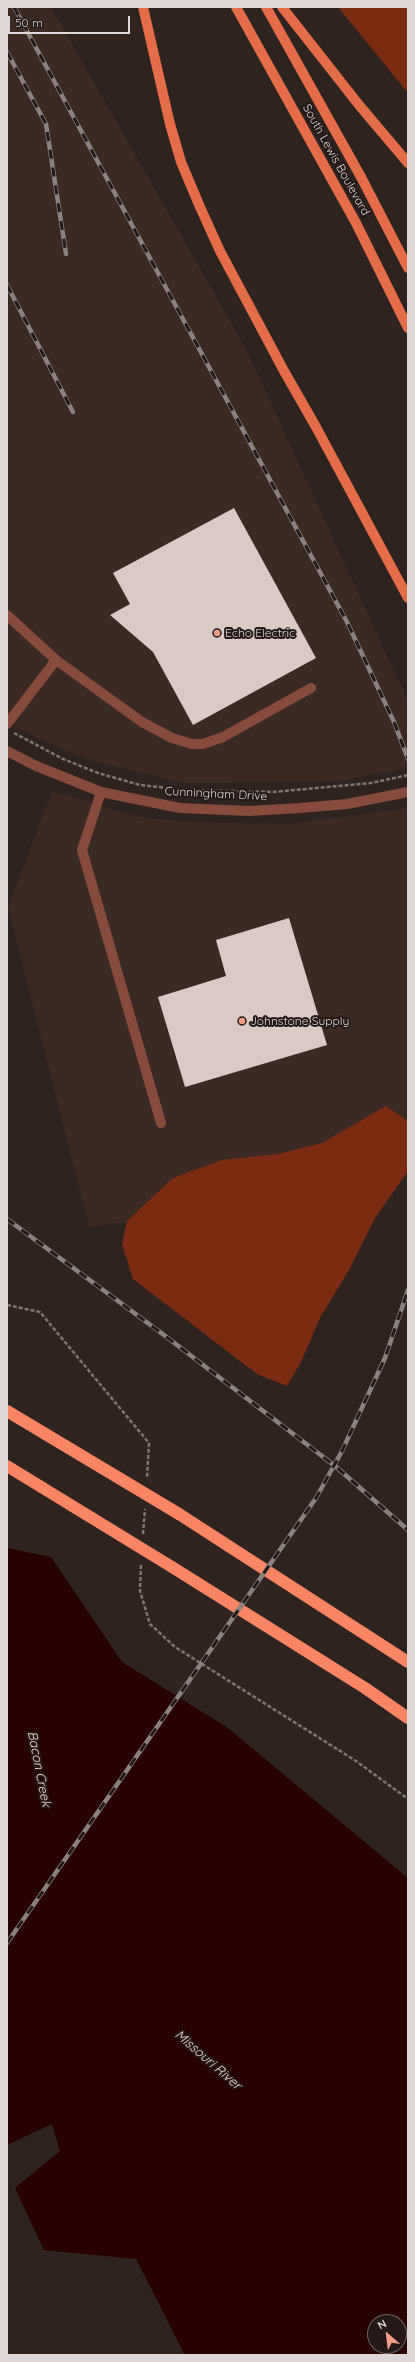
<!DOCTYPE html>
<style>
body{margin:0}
#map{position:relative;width:415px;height:2362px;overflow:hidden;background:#2e231f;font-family:Quicksand,sans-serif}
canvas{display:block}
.frame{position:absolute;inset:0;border:8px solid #ded7d5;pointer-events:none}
.north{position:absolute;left:367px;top:2314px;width:40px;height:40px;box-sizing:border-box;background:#241916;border:1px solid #6e6562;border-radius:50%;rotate:332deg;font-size:11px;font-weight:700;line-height:16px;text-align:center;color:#ded7d5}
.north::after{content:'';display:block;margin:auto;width:14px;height:18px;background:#f49e86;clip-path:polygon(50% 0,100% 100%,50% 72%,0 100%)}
.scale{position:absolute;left:8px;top:16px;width:122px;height:18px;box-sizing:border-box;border:2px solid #ded7d5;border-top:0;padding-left:5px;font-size:12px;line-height:14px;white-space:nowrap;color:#ded7d5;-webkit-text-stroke:3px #241916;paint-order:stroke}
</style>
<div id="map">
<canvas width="415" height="2362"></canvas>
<div class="frame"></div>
<div class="north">N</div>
<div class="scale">50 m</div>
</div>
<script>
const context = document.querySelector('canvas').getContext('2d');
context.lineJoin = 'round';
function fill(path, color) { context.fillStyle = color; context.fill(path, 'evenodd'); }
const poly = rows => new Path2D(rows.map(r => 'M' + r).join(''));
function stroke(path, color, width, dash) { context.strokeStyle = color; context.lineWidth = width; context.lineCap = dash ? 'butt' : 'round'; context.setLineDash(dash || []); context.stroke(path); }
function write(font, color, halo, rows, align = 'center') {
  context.font = font + ' Quicksand,sans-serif'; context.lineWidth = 4; context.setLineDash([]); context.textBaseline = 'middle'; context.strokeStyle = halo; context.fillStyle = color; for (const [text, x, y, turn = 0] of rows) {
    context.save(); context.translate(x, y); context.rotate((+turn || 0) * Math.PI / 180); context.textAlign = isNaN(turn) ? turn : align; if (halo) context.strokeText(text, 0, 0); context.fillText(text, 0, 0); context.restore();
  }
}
fill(poly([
 [7,7,51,7,247,351,408,701,408,768,332,782,183,783,88,760,31,735,7,721],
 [52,791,139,817,193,822,289,824,408,808,408,1163,328,1192,89,1227,8,907]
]), '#3b2924');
fill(poly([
 [338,7,408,7,408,93],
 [386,1106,408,1121,408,1171,375,1218,349,1270,320,1318,301,1362,287,1386,257,1374,133,1279,122,1244,127,1221,173,1178,222,1160,278,1154,322,1143]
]), '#7c2b13');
fill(poly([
 [7,1548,51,1557,122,1662,228,1728,408,1878,408,2355,185,2355,136,2259,44,2250,15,2188,60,2151,52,2124,7,2145],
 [375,2322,399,2322,399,2346,375,2346]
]), '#290000');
fill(poly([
 [234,508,316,658,193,725,153,652,110,615,130,604,113,573],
 [289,918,327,1045,185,1087,158,997,226,976,216,940]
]), '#d9cac6');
stroke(poly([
 [14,733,63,759,98,773,140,785,187,790,273,792,371,783,408,775],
 [7,1305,40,1312,149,1443,147,1478],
 [143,1534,145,1509],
 [141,1565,140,1591,150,1624,175,1647,356,1761,408,1799]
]), '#7f7673', 2.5, [4, 2]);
stroke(poly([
 [7,615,56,660,142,722,172,738,192,744,203,744,223,737,311,688],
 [7,724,56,660],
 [101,792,82,850,161,1123]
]), '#864b3b', 10);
stroke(poly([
 [7,751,34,765,101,792,180,808,249,811,300,808,347,804,408,792]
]), '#864b3b', 10);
stroke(poly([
 [143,7,170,124,181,162,200,207,220,251,284,371,316,427,408,598],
 [236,7,356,223,408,328],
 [266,7,361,177,408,268],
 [282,7,359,105,408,163]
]), '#e56c49', 10);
stroke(poly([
 [179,1514,408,1662],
 [172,1567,365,1688,408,1718]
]), '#f98565', 12);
const rail = poly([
 [14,7,347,622,394,722,408,759],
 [7,52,46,124,66,254],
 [7,285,73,412],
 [7,1219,164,1335,335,1466,408,1530],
 [7,1943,316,1498,342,1451,385,1358,408,1290]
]);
stroke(rail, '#8b827f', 4.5);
stroke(rail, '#241916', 3, [9]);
stroke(poly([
 [7,1411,179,1514],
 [7,1466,172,1567]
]), '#f98565', 12);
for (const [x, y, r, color] of [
 [217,633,4,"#f49e86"],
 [242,1021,4,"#f49e86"]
]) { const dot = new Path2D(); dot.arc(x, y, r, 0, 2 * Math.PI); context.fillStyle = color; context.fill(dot); stroke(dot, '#241916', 1.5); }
write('12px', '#ded7d5', '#241916', [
 ["South Lewis Boulevard",336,160,61],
 ["Cunningham Drive",216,794,3]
]);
write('12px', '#ded7d5', '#241916', [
 ["Echo Electric",225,633],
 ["Johnstone Supply",250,1021]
], 'left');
write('italic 13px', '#f0d6ce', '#241916', [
 ["Bacon Creek",39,1769,79],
 ["Missouri River",208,2060,41]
]);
</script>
